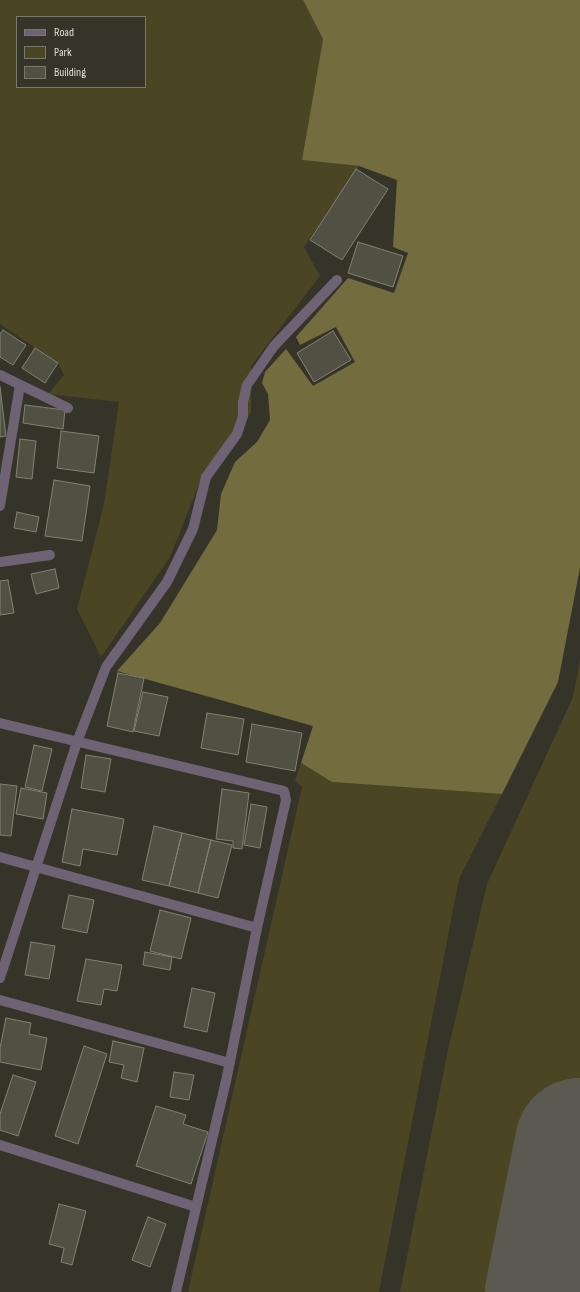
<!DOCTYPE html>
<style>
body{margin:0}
#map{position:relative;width:580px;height:1292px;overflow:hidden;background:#363428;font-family:"Sofia Sans Condensed",sans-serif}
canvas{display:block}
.legend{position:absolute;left:16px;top:16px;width:130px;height:72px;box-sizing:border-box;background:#363428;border:1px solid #79786d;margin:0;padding:5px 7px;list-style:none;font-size:12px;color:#deddd5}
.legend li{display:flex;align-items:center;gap:8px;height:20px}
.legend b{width:20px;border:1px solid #79786d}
</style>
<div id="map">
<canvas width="580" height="1292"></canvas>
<ul class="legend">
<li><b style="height:5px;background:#6d6374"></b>Road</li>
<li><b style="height:11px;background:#4a4523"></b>Park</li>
<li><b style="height:11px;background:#515043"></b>Building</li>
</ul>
</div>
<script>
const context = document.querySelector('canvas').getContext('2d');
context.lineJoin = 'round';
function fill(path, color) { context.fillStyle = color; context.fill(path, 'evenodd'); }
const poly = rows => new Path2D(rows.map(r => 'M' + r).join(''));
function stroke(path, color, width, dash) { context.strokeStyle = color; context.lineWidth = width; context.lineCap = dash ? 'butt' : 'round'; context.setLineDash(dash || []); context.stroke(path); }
fill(poly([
 [0,0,303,0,323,39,302,160,359,166,304,247,320,276,251,366,251,412,201,479,170,557,101,657,77,609,104,504,119,402,48,394,64,375,58,363,0,324],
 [17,17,145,17,145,87,17,87],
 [580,660,580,1087,538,1292,400,1292,448,1050,487,884,573,697],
 [301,763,332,782,502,794,459,879,379,1292,188,1292,302,787,295,780]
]), '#4a4523');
fill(poly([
 [303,0,580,0,580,568,558,682,502,794,332,782,301,763,313,726,117,671,160,623,217,530,221,494,235,462,257,442,270,420,268,394,262,383,265,372,286,349,313,386,355,362,336,327,300,345,296,337,348,278,394,293,408,253,393,247,397,180,359,166,302,160,323,39]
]), '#726c3e');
stroke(poly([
 [550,1292,580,1143]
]), '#5c5a50', 130);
const building = poly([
 [356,169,388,189,342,260,310,240,356,169],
 [358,242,403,256,393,287,348,273,358,242],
 [3,330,26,345,13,365,0,357,0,334,3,330],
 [333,331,351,360,314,382,297,353,333,331],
 [35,348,58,363,45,383,22,368,35,348],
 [0,387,6,436,0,437,0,387],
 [25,405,65,410,63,429,23,423,25,405],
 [61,431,99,436,94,473,57,468,61,431],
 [20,439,36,441,32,479,16,477,20,439],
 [54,480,90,486,82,541,45,536,54,480],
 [17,512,39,517,36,532,14,528,17,512],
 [55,569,59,588,36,594,31,574,55,569],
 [8,580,14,613,0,615,0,581,8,580],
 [118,673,144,678,133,732,107,726,118,673],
 [143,692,168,697,159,736,134,731,143,692],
 [207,713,244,719,238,755,201,748,207,713],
 [252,724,302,733,295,771,246,762,252,724],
 [34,745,52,749,42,791,25,787,34,745],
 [86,755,111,759,105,792,81,788,86,755],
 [0,784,17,786,11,836,0,835,0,784],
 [21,788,47,793,43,819,16,814,21,788],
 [222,789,249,793,242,849,233,848,233,841,216,839,222,789],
 [251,804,267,807,260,848,244,845,251,804],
 [72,809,124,819,117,855,83,849,80,866,62,862,72,809],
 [154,826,182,833,169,886,142,880,154,826],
 [182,833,211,840,198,893,169,886,182,833],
 [211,840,232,845,218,898,198,893,211,840],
 [69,895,94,900,87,933,62,928,69,895],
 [160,910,191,918,181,959,150,951,160,910],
 [31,942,55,946,49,979,25,975,31,942],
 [145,952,172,957,170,970,143,965,145,952],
 [86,959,122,965,117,991,104,989,101,1005,77,1001,86,959],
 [192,988,215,993,207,1032,184,1027,192,988],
 [6,1018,31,1023,29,1034,47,1038,41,1070,0,1062,0,1048,6,1018],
 [113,1041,144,1048,137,1082,121,1078,124,1065,109,1062,113,1041],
 [84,1046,107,1054,78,1144,55,1136,84,1046],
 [174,1072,194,1075,189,1100,170,1097,174,1072],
 [13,1075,36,1082,18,1136,0,1130,0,1114,13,1075],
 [156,1106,186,1115,183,1124,208,1132,191,1184,136,1166,156,1106],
 [59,1204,86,1211,72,1265,61,1262,64,1248,49,1244,59,1204],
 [148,1217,166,1224,150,1267,132,1260,148,1217]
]);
fill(building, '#515043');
stroke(building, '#828173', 1);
stroke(poly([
 [0,375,68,408],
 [0,506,20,385],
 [0,562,50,555],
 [0,723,284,791,286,800,257,928,226,1081,176,1292],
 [0,857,257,928],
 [0,978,77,742,106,667,167,582,193,529,206,477,237,434,243,416,243,402,247,385,274,346,337,280],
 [0,1000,230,1063],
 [0,1145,196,1207]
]), '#6d6374', 10);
</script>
